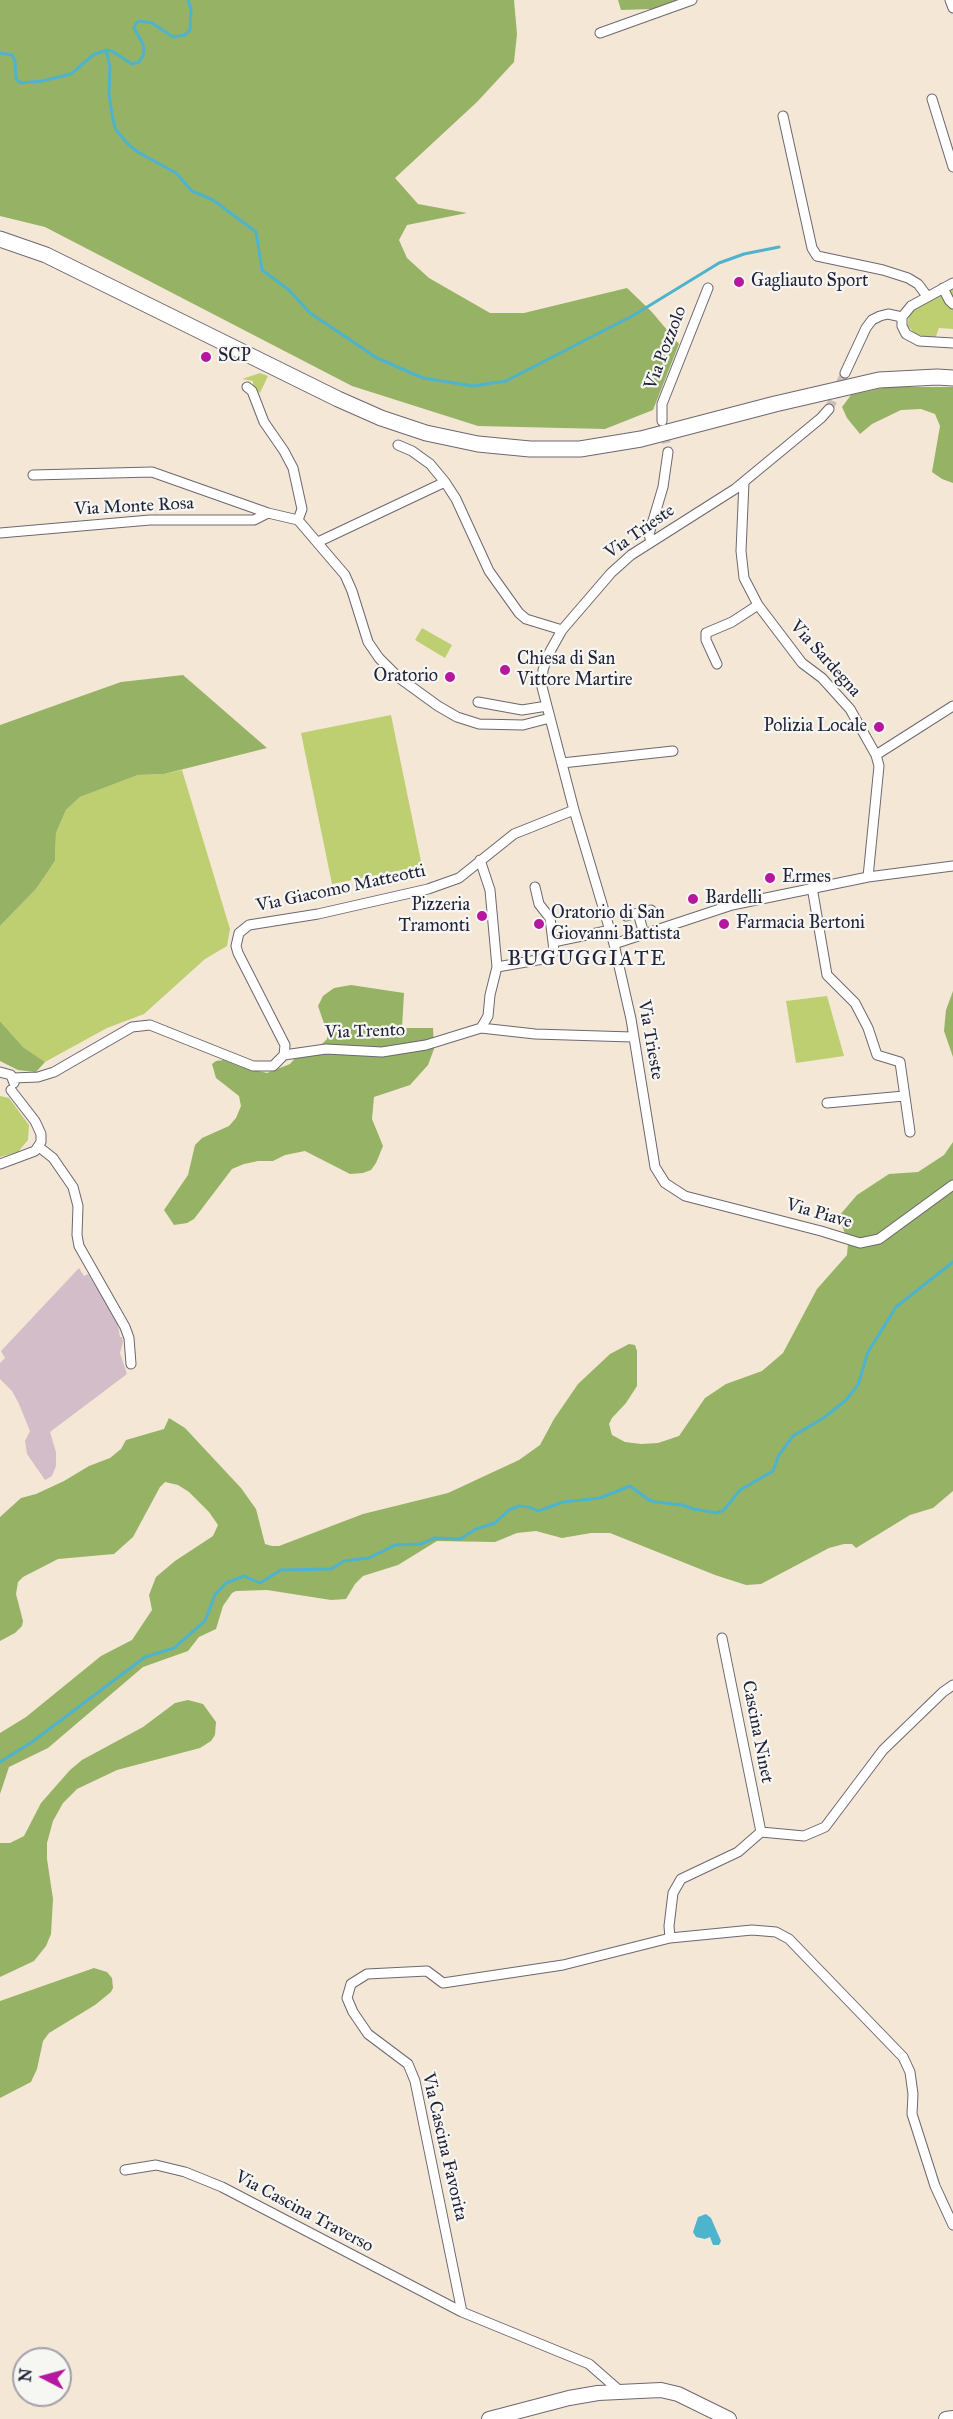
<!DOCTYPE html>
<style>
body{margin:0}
#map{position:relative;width:953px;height:2419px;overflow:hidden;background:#f5e7d6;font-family:"IM FELL Great Primer",serif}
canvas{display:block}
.north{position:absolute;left:12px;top:2347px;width:60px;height:60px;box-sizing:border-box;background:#f6f6f2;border:2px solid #a1a1a9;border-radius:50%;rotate:276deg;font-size:16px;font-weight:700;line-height:24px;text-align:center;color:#22223b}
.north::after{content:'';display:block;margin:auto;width:21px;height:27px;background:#b5179e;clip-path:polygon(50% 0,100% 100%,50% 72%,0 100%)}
</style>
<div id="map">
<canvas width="953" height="2419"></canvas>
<div class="north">N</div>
</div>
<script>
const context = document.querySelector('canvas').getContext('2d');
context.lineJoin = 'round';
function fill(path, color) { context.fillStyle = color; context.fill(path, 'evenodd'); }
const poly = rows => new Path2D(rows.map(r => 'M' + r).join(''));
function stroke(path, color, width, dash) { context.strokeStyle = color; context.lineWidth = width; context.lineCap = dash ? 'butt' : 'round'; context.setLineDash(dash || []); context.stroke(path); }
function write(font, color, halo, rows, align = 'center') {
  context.font = font + ' "IM FELL Great Primer",serif'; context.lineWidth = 4.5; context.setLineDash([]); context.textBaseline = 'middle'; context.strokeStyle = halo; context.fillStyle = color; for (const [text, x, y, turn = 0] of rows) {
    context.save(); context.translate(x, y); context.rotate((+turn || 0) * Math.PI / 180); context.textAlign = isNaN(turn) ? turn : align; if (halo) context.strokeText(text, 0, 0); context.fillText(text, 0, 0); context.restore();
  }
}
fill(poly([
 [79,1268,84,1276,88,1274,117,1320,120,1337,122,1337,123,1342,120,1353,127,1374,50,1432,56,1452,56,1466,52,1476,45,1480,27,1454,25,1441,30,1431,19,1404,12,1391,0,1379,0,1363,5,1358,1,1351]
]), '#d2bdc8');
fill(poly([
 [953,288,953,329,939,328,935,339,915,334,908,326,909,313,913,309],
 [260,373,268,376,260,393,253,387,253,381,242,379],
 [422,628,452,645,445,658,415,640],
 [391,715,422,866,332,884,301,733],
 [182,770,230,929,227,946,205,959,144,1014,107,1028,45,1062,23,1047,0,1021,0,926,36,889,55,861,56,833,66,810,80,797,138,775,164,774],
 [827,996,844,1056,796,1063,786,1001],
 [0,1096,9,1098,29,1125,28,1140,18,1152,0,1157]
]), '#becf72');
fill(poly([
 [0,0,514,0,517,34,514,62,477,102,395,178,418,204,467,213,407,225,399,240,407,258,429,278,490,313,524,313,627,288,651,311,679,344,653,410,605,429,478,426,352,386,45,227,0,216],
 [618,0,678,0,653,9,621,10],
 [887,387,953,387,953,483,942,479,932,472,940,426,935,414,921,409,901,410,872,424,860,434,847,418,842,407,851,395],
 [183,675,267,748,164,774,138,775,80,797,66,810,56,833,55,861,36,889,0,926,0,725,121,682],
 [351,985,404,993,402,1028,433,1028,434,1049,428,1065,410,1085,374,1097,372,1119,383,1146,376,1163,371,1170,363,1173,350,1174,305,1151,285,1155,273,1161,258,1161,244,1164,232,1169,194,1219,187,1223,174,1225,164,1210,188,1175,195,1145,202,1138,229,1126,236,1118,241,1106,239,1096,216,1078,212,1064,216,1061,224,1060,241,1067,267,1073,290,1064,297,1056,320,1046,327,1039,328,1035,318,1006,323,996,334,988],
 [953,991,953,1057,944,1031,946,1010],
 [0,1021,23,1047,45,1062,36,1072,18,1070,0,1061],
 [953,1142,953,1491,933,1508,910,1515,856,1548,852,1544,844,1544,829,1548,761,1584,746,1585,715,1575,610,1533,591,1533,562,1538,536,1531,517,1533,495,1542,437,1541,398,1565,363,1576,355,1584,346,1599,331,1600,267,1590,236,1591,232,1593,223,1606,216,1629,199,1637,188,1651,143,1667,48,1748,9,1767,0,1794,0,1733,26,1717,101,1656,132,1640,152,1610,149,1595,156,1577,175,1561,213,1536,218,1525,209,1512,189,1492,178,1485,165,1482,160,1487,133,1537,114,1554,58,1559,23,1577,18,1582,16,1594,23,1621,22,1626,15,1633,0,1641,0,1517,21,1498,36,1494,64,1481,89,1466,110,1458,121,1449,126,1440,164,1429,169,1418,185,1428,241,1488,256,1509,265,1544,272,1546,279,1546,363,1514,448,1493,519,1460,540,1445,554,1419,578,1384,610,1354,629,1344,635,1345,637,1351,637,1386,626,1403,612,1418,609,1424,612,1435,625,1442,641,1444,658,1443,679,1436,705,1398,726,1384,762,1371,783,1353,817,1289,847,1255,848,1243,839,1216,857,1195,889,1174,918,1172,944,1155],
 [188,1700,203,1704,216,1722,215,1735,211,1741,200,1748,117,1770,77,1789,63,1803,53,1821,47,1843,47,1859,53,1899,51,1934,46,1946,34,1961,0,1977,0,1843,10,1843,24,1836,41,1803,70,1770,82,1760,143,1727,175,1703],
 [94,1968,107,1972,112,1978,113,1988,111,1992,95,2005,49,2033,43,2041,37,2069,31,2082,0,2098,0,2001]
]), '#96b264');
fill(poly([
 [706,2214,711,2218,721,2241,719,2245,713,2245,710,2237,705,2239,696,2237,693,2232,698,2217]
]), '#4eb3cd');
stroke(poly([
 [106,50,110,67,109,95,113,120,116,130,129,145,138,152,176,173,192,191,213,200,256,232,262,270,289,290,310,313,377,358,423,378,473,386,506,381,634,315,719,263,744,254,779,247],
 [0,53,12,55,15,61,16,79,21,83,42,81,71,74,93,55,106,50,112,51,132,64,139,62,143,56,144,50,143,44,134,28,136,23,140,21,152,23,173,37,185,35,190,30,191,9,188,0],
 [0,1762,32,1742,145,1657,174,1648,205,1621,215,1595,226,1583,244,1576,260,1583,281,1570,331,1569,344,1561,369,1558,395,1545,421,1544,435,1538,460,1539,476,1529,495,1523,509,1510,519,1506,529,1507,538,1511,563,1502,600,1498,630,1486,649,1500,656,1502,682,1505,694,1509,716,1513,724,1510,740,1490,773,1471,779,1455,793,1436,825,1417,846,1400,858,1385,868,1352,896,1307,953,1262]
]), '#4eb3cd', 3);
stroke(poly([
 [829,409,845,373],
 [662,421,668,452]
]), '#cbc0b7', 9, [9, 4.5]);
const street = poly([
 [950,0,953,8],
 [600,33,692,0],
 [932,99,953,167],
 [783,116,812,248,817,256,883,270,908,278,918,284,927,296],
 [953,283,911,306,902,317,902,326,906,334,919,341,953,343],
 [943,288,949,300,953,304],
 [845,373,866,328,872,320,880,316,888,314,902,317],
 [247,387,252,391,264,422,284,451,293,468,302,509,298,520],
 [829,409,821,418,735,489,631,555,611,573,562,630,548,655,543,670,542,687,574,810,614,944,631,1019,655,1167,665,1183,685,1196,821,1231,860,1243,879,1239,953,1185],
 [662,421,662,404,708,288],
 [398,445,412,451,430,464,445,482,456,499,489,571,519,613,526,619,562,630],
 [33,475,152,472,268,513,298,520,345,575,352,591,368,642,379,658,398,677,438,706,457,717,479,724,523,725,550,718],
 [744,482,741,551,744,578,758,605],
 [0,533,150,520,254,520,268,513],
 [318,542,445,482],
 [651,542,649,534,663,487,668,452],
 [717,664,706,640,706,633,732,622,758,605,802,663,822,678,850,709,876,755,879,766,868,877],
 [478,702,522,710,547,706],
 [876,755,953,706],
 [562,763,673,751],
 [535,887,539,904,550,918,553,942],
 [812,887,827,975,855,1003,868,1028,877,1055,900,1062,910,1132],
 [638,913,644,934],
 [626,916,651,910],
 [614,944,732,905,868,877,953,866],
 [497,967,549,958,554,952,553,942,611,930],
 [481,1028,535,1034,632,1037],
 [284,1055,326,1049,382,1052,426,1045,481,1028,488,1016,490,995,497,967,490,890,480,860],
 [0,1072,11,1075,14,1083],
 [13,1078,38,1077,54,1072,132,1027,150,1025,253,1066,273,1066,284,1055,285,1045,238,953,236,946,239,933,249,925,318,914,428,889,459,878,514,834,574,810],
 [827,1103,904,1096],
 [39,1147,53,1158,73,1187,78,1206,77,1235,79,1246,125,1327,129,1338,131,1364],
 [0,1164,35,1151,41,1142,41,1134,35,1121,11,1090],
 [722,1638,761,1832],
 [670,1938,669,1926,673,1893,681,1879,738,1852,761,1832,804,1836,825,1827,883,1750,943,1692,953,1685],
 [125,2170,156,2165,185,2172,222,2187,462,2312,589,2364,621,2392],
 [462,2312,415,2081,408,2064,368,2034,353,2012,347,1998,351,1984,367,1974,427,1971,443,1983,563,1965,670,1938,752,1930,776,1932,789,1939,903,2057,910,2072,913,2094,912,2114,935,2186,953,2225]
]);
const secondary = poly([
 [489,2419,569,2398,598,2393,661,2390,678,2394,729,2419],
 [946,2419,953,2418]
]);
const primary = poly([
 [0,239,46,255,338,399,381,418,426,433,478,444,530,449,580,449,641,439,775,404,879,380,937,377,953,378]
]);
stroke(street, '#6c6771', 11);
stroke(secondary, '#6c6771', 16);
stroke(primary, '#6c6771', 17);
stroke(street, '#fff', 9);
stroke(secondary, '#fff', 14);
stroke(primary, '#fff', 15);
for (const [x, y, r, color] of [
 [739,282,6,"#b5179e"],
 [206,357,6,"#b5179e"],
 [505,670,6,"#b5179e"],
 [450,677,6,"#b5179e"],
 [879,727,6,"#b5179e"],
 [770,878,6,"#b5179e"],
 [693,899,6,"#b5179e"],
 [482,916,6,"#b5179e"],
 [539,924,6,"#b5179e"],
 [724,924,6,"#b5179e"]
]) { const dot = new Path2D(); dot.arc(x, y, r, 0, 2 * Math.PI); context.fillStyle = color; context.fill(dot); stroke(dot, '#f6f6f2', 2); }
write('18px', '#22223b', '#f6f6f2', [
 ["Gagliauto Sport",751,282],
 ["SCP",218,357],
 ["Chiesa di San",517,660],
 ["Vittore Martire",517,681],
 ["Oratorio",438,677,"right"],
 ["Polizia Locale",867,727,"right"],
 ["Ermes",782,878],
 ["Bardelli",705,899],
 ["Pizzeria",470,906,"right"],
 ["Tramonti",470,927,"right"],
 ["Oratorio di San",551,914],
 ["Giovanni Battista",551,935],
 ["Farmacia Bertoni",736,924]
], 'left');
write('18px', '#22223b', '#f6f6f2', [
 ["Via Pozzolo",666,348,-69],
 ["Via Monte Rosa",134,507,-3],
 ["Via Trieste",640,532,-35],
 ["Via Sardegna",825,659,48],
 ["Via Giacomo Matteotti",341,889,-12],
 ["Via Trento",365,1032,-2],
 ["Via Trieste",650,1040,80],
 ["Via Piave",819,1214,16],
 ["Cascina Ninet",757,1732,79],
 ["Via Cascina Favorita",444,2147,77],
 ["Via Cascina Traverso",304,2212,28]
]);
context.letterSpacing = '1.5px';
write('21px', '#22223b', '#f6f6f2', [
 ["BUGUGGIATE",587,960]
]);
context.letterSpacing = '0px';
</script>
